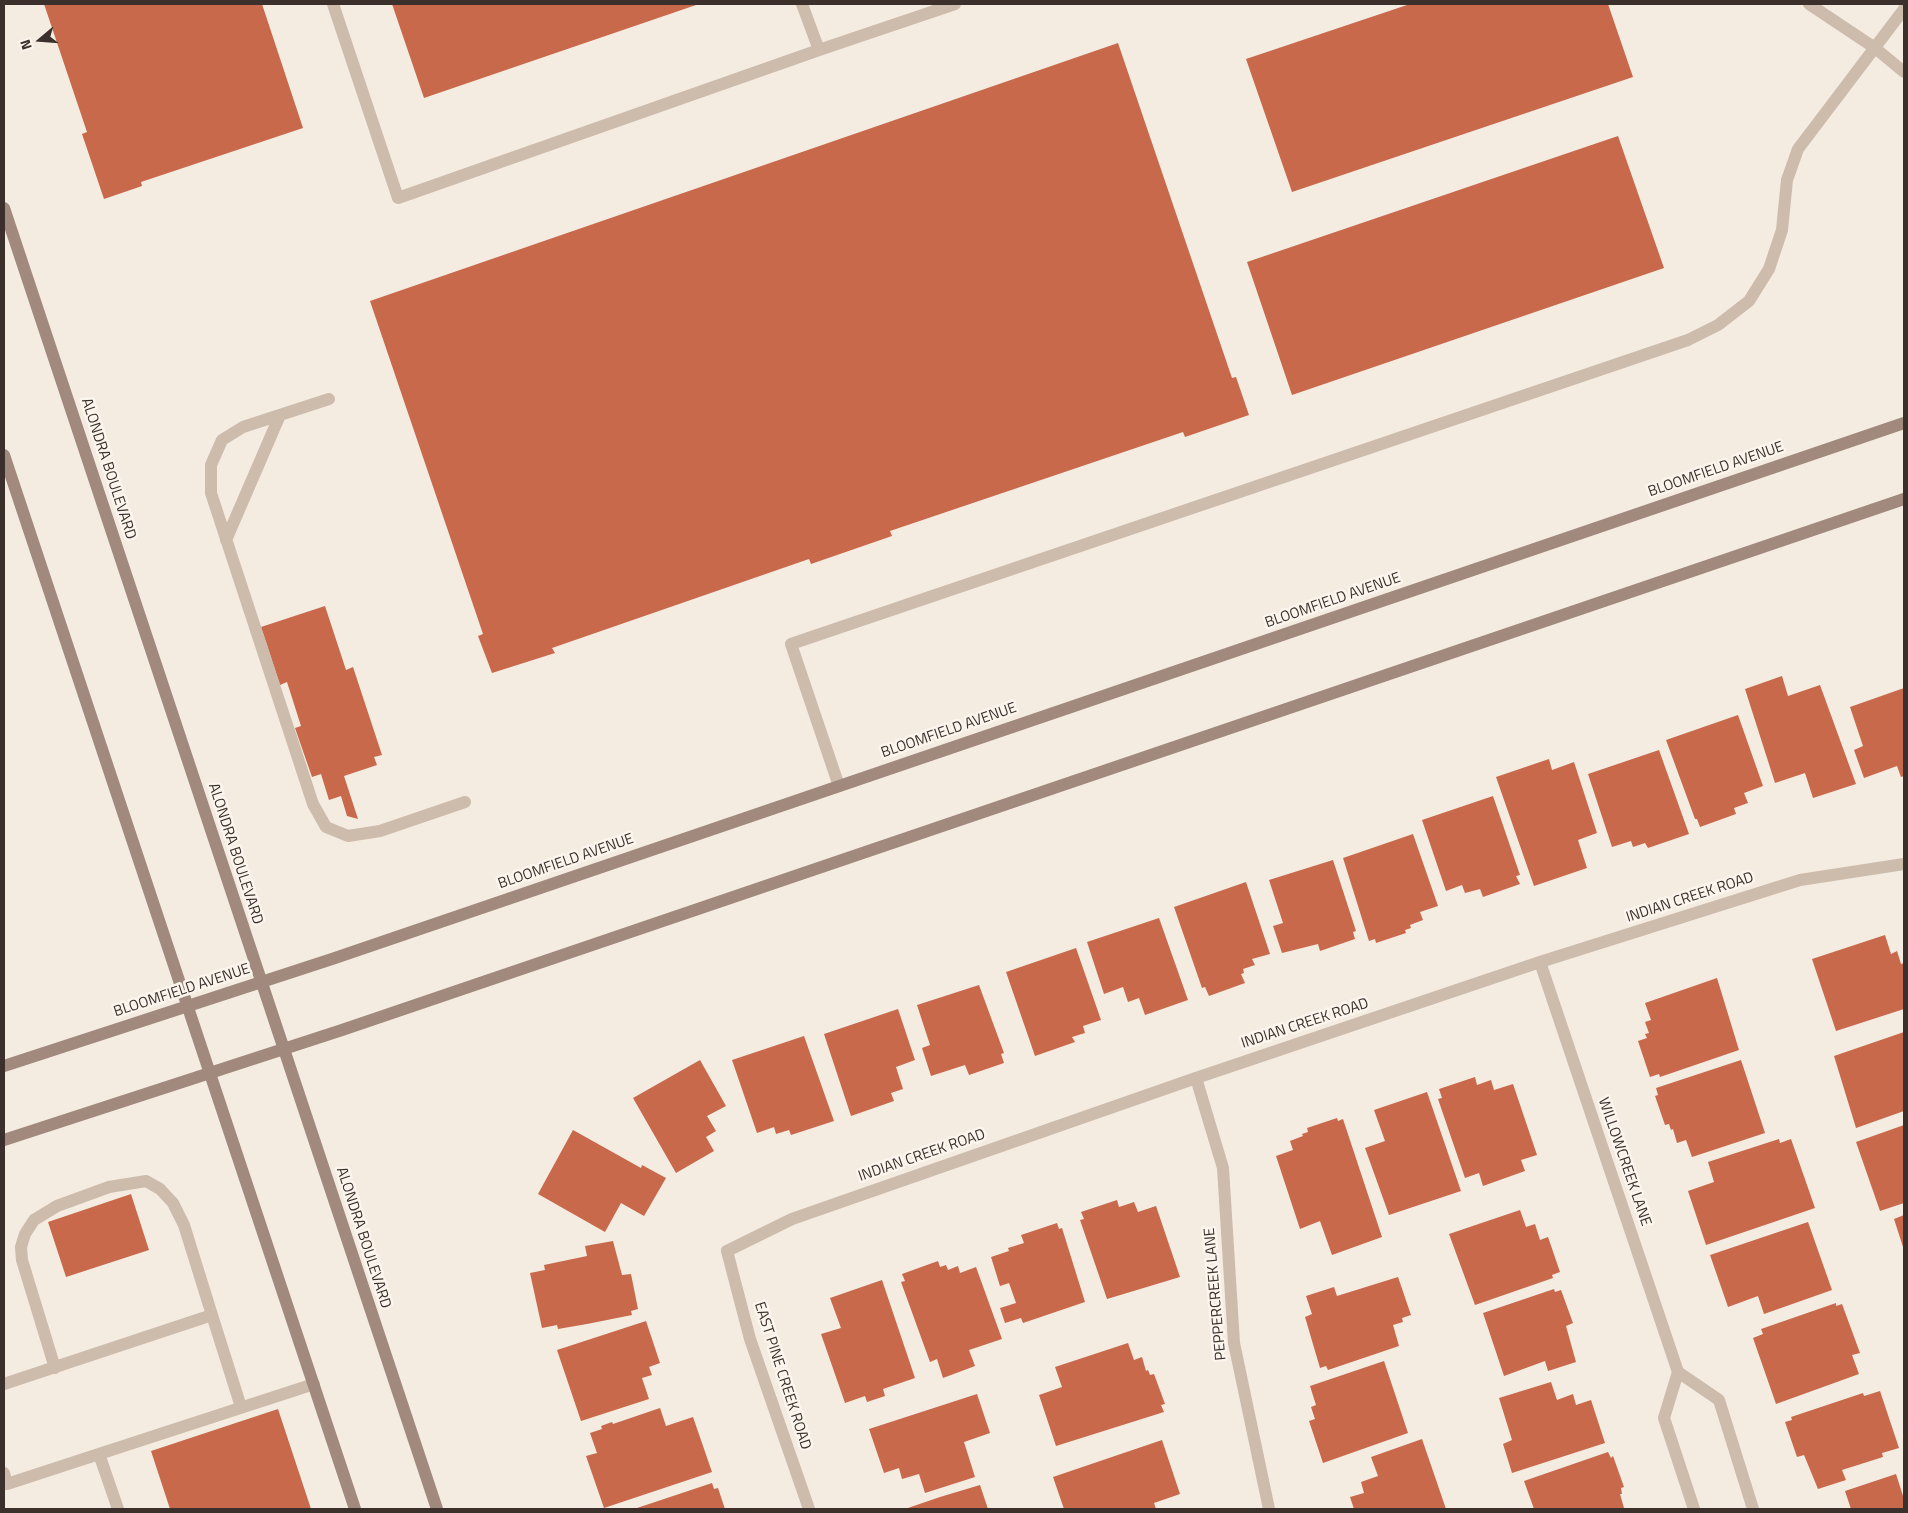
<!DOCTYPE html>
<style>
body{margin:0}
#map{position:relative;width:1908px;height:1513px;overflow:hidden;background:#f4ebe1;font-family:"Titillium Web",sans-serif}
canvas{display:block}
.frame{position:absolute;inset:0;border:5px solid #3b302b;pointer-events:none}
.north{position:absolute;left:15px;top:15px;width:50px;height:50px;-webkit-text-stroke:4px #fbf5ee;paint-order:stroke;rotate:252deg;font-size:14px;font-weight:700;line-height:20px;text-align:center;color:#3b302b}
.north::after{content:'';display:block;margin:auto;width:18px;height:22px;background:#3b302b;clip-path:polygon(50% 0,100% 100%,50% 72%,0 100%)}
</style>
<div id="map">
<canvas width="1908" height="1513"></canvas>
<div class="frame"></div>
<div class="north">N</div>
</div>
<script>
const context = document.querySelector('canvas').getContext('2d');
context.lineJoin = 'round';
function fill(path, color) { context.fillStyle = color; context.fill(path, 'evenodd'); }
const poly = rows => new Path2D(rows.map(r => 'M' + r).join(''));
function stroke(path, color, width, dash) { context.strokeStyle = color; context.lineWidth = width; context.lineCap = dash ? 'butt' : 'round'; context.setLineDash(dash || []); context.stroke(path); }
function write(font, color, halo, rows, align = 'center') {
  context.font = font + ' "Titillium Web",sans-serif'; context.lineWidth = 5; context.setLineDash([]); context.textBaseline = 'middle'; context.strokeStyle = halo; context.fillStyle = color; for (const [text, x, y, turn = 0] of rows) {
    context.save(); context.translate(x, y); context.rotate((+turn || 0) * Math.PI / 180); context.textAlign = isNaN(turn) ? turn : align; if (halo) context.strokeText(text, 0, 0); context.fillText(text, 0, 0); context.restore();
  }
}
fill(poly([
 [44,4,262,4,303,128,141,182,142,186,104,199,82,134,87,132],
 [392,4,699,4,424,98],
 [1410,4,1608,4,1633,77,1292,192,1246,59],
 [1118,43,1232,378,1236,377,1249,415,1185,437,1183,432,890,531,892,536,811,564,809,559,552,648,555,653,492,673,478,636,483,634,370,301],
 [1618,136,1664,268,1292,395,1247,262],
 [325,606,346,670,353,667,382,755,374,757,377,765,344,776,358,819,347,816,341,796,329,800,321,774,312,777,295,728,301,726,287,682,280,685,261,627],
 [1782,676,1788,696,1820,685,1856,784,1813,798,1805,773,1775,783,1745,689],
 [1904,688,1904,776,1901,777,1897,766,1864,778,1854,750,1863,746,1850,707],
 [1738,715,1763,786,1744,793,1748,803,1734,808,1736,814,1700,827,1697,819,1695,819,1666,740],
 [1659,750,1689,834,1648,848,1645,843,1633,847,1631,841,1612,847,1588,774],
 [1549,759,1552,770,1574,762,1597,833,1578,840,1587,868,1534,886,1496,777],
 [1493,796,1520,875,1516,876,1520,884,1483,897,1480,889,1465,893,1462,885,1446,891,1422,820],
 [1413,834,1438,906,1420,912,1423,920,1410,925,1411,928,1405,930,1406,933,1376,943,1375,939,1369,941,1343,858],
 [1333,860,1356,931,1353,932,1355,939,1320,951,1318,944,1282,953,1273,926,1283,923,1269,880],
 [1246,882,1270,954,1252,959,1255,965,1243,969,1244,973,1241,974,1245,983,1209,996,1205,987,1202,988,1174,907],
 [1159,918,1188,1000,1145,1015,1139,998,1128,1002,1123,987,1104,994,1087,942],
 [1885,935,1891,954,1897,951,1901,964,1904,963,1904,1009,1836,1031,1812,959],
 [1076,948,1101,1020,1083,1026,1085,1033,1072,1037,1075,1042,1035,1056,1006,972],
 [1717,978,1739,1050,1660,1077,1659,1074,1650,1077,1638,1041,1647,1038,1645,1034,1649,1033,1645,1022,1651,1020,1645,1003],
 [979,985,1004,1053,1001,1054,1004,1063,969,1075,965,1065,931,1076,922,1048,930,1045,917,1005],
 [898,1009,915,1060,896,1067,903,1089,891,1093,894,1101,851,1116,824,1034],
 [1904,1032,1904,1111,1856,1128,1834,1056],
 [804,1036,834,1121,791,1135,789,1130,776,1134,774,1127,757,1133,732,1060],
 [700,1060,726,1106,707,1116,716,1131,706,1137,714,1151,676,1173,633,1098],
 [1741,1060,1765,1133,1692,1157,1686,1140,1677,1143,1673,1129,1671,1130,1669,1124,1665,1125,1655,1096,1658,1095,1656,1088],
 [1475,1077,1477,1085,1491,1080,1494,1090,1513,1084,1537,1155,1521,1160,1525,1171,1483,1186,1479,1173,1465,1178,1438,1099,1442,1098,1439,1089],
 [1427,1092,1461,1191,1389,1215,1365,1148,1385,1141,1374,1110],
 [1337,1118,1338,1121,1343,1119,1382,1237,1332,1255,1320,1221,1300,1229,1276,1156,1293,1150,1290,1141,1303,1136,1302,1134,1308,1132,1307,1128],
 [1904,1125,1904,1203,1880,1211,1856,1142],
 [573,1130,641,1168,642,1165,666,1178,644,1216,621,1203,605,1232,538,1194],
 [1779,1139,1780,1143,1791,1139,1815,1208,1706,1245,1688,1191,1714,1182,1708,1162],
 [131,1194,149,1250,66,1277,48,1222],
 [1117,1200,1119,1207,1134,1202,1138,1212,1156,1206,1180,1277,1107,1299,1080,1220,1084,1219,1081,1212],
 [1520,1210,1526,1227,1535,1224,1540,1240,1548,1237,1560,1272,1552,1275,1553,1278,1475,1305,1449,1234],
 [1904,1215,1904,1250,1894,1219],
 [1808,1222,1832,1290,1764,1314,1758,1296,1728,1307,1710,1255],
 [1057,1223,1059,1229,1062,1228,1085,1302,1023,1323,1021,1318,1005,1323,1000,1308,1016,1303,1009,1283,1000,1286,991,1257,1009,1251,1008,1248,1024,1243,1021,1235],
 [613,1241,622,1275,631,1274,638,1309,631,1311,632,1315,587,1324,558,1329,557,1325,542,1328,530,1273,545,1270,544,1265,587,1256,585,1246],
 [938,1261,940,1267,946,1265,948,1270,958,1266,960,1273,976,1267,1002,1339,969,1350,975,1366,943,1378,937,1359,930,1362,901,1282,905,1281,902,1274],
 [1398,1277,1411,1315,1402,1318,1403,1322,1393,1325,1399,1346,1328,1370,1326,1366,1320,1368,1305,1317,1312,1314,1306,1296,1334,1287,1337,1296],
 [882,1280,915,1378,883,1389,885,1396,867,1402,865,1396,845,1403,821,1334,841,1328,830,1298],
 [1554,1289,1555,1292,1561,1290,1573,1323,1566,1326,1576,1362,1548,1371,1545,1361,1504,1376,1483,1313],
 [1836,1303,1836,1306,1842,1304,1860,1353,1852,1355,1859,1374,1776,1404,1753,1338,1763,1334,1761,1329],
 [646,1321,660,1363,649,1367,652,1375,642,1378,649,1399,581,1421,557,1350],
 [1128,1343,1134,1360,1142,1357,1146,1371,1148,1370,1150,1375,1154,1374,1165,1404,1161,1405,1164,1412,1056,1446,1039,1395,1062,1387,1055,1367],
 [1384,1361,1408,1433,1323,1463,1309,1421,1315,1419,1311,1407,1316,1405,1310,1386],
 [1551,1382,1557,1400,1573,1394,1576,1405,1591,1400,1605,1443,1512,1473,1503,1444,1512,1440,1499,1398],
 [1880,1391,1899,1448,1882,1453,1883,1457,1842,1470,1846,1480,1818,1489,1804,1455,1797,1457,1785,1422,1792,1420,1791,1417,1863,1393,1864,1396],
 [977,1394,990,1433,964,1442,975,1477,925,1493,919,1474,902,1479,899,1468,884,1473,869,1429],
 [660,1408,666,1426,693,1417,712,1472,604,1508,586,1456,597,1453,590,1433,602,1429,601,1426,612,1422,613,1424],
 [278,1409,311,1509,170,1509,151,1451],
 [1422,1439,1446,1509,1354,1509,1350,1497,1364,1493,1361,1482,1378,1476,1371,1457],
 [1162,1440,1180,1494,1154,1503,1156,1509,1064,1509,1053,1477],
 [1608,1452,1611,1458,1613,1456,1624,1487,1621,1488,1622,1494,1620,1494,1624,1508,1534,1509,1524,1481],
 [1896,1474,1904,1499,1904,1509,1851,1509,1845,1491],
 [712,1483,714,1489,718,1488,725,1509,634,1509],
 [980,1485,988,1509,905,1509,940,1497]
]), '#c8694b');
stroke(poly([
 [333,4,398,198,819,50],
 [802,4,819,50,955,4],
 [329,399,243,427,222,440,211,465,211,493,313,804,326,827,348,836,380,831,465,802],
 [226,540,280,415],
 [839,786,791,644,1688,340,1718,325,1749,301,1769,269,1782,230,1787,180,1798,149,1904,9],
 [55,1368,22,1260,21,1247,25,1234,34,1220,57,1206,109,1187,146,1181,160,1189,173,1203,184,1225,212,1315],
 [4,1384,212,1315,241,1407],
 [99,1454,314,1384],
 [4,1473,7,1484,99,1454,118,1509]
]), '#cdbbac', 12);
stroke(poly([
 [1809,4,1875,48,1904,72],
 [1540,962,1678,1372,1664,1418,1694,1509],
 [1196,1078,1223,1168,1234,1343,1269,1509],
 [1678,1372,1719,1400,1753,1509],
 [809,1509,750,1339,727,1251,792,1219,1196,1078,1540,962,1800,880,1904,864]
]), '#cdbbac', 12);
stroke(poly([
 [4,208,437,1509],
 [4,455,355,1509],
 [4,1066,332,959,1904,423],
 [4,1140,342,1030,1904,499]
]), '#a18a7d', 12);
write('15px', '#3b302b', '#fbf5ee', [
 ["ALONDRA BOULEVARD",108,469,72],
 ["BLOOMFIELD AVENUE",1716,470,-19],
 ["BLOOMFIELD AVENUE",1333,601,-19],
 ["BLOOMFIELD AVENUE",949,731,-19],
 ["ALONDRA BOULEVARD",235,854,72],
 ["BLOOMFIELD AVENUE",566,862,-19],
 ["INDIAN CREEK ROAD",1690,898,-18],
 ["BLOOMFIELD AVENUE",182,991,-18],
 ["INDIAN CREEK ROAD",1305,1024,-18],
 ["INDIAN CREEK ROAD",922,1156,-19],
 ["WILLOWCREEK LANE",1624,1162,71],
 ["ALONDRA BOULEVARD",363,1238,72],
 ["PEPPERCREEK LANE",1216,1294,-95],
 ["EAST PINE CREEK ROAD",782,1376,72]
]);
</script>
